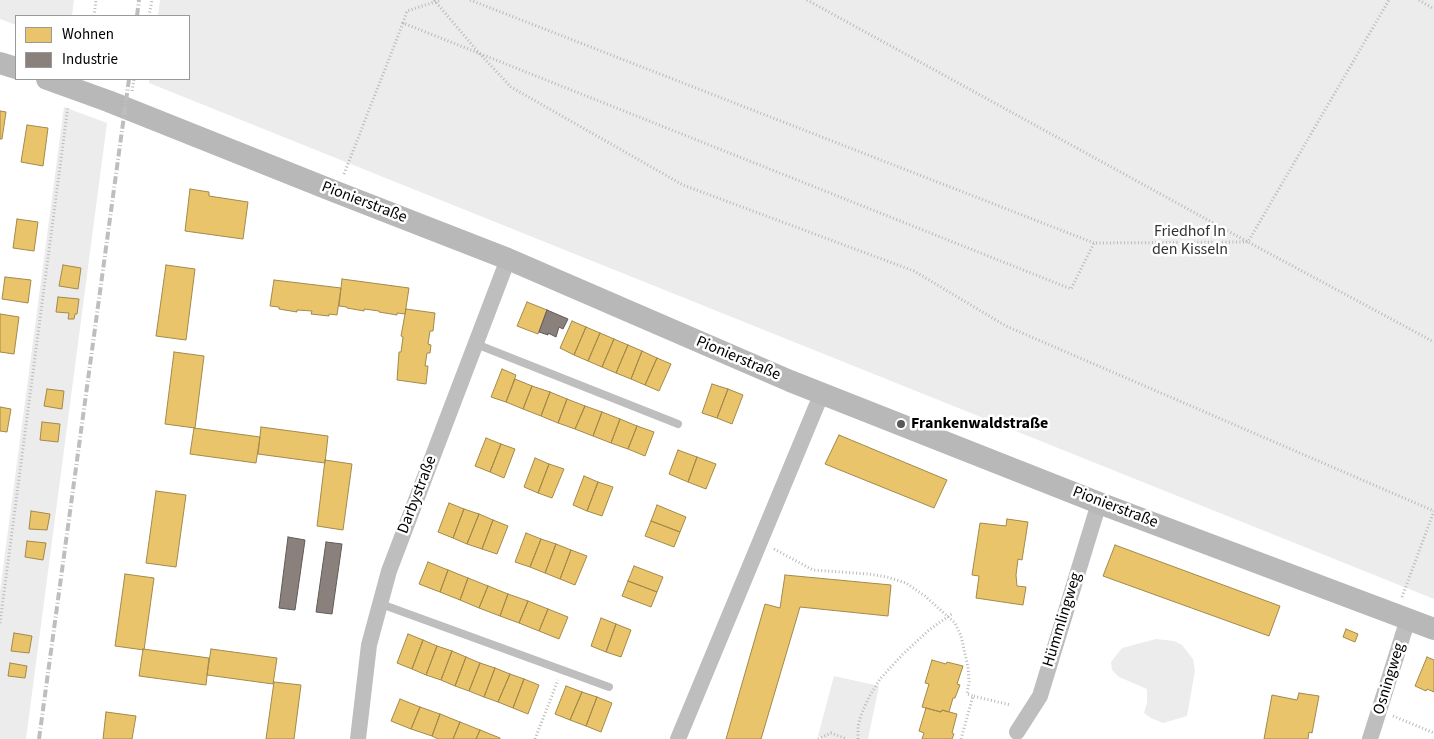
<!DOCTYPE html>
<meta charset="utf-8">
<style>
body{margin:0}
#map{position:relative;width:1434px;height:739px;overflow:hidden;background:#fff;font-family:"Source Sans 3",sans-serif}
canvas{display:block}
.legend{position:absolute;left:15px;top:15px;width:175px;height:65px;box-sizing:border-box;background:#fff;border:1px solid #999;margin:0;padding:6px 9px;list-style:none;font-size:15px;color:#000}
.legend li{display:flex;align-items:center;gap:10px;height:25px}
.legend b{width:25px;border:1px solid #999}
</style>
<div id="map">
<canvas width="1434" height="739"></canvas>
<ul class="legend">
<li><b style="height:14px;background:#e9c46a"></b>Wohnen</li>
<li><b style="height:14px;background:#8a817c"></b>Industrie</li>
</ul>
</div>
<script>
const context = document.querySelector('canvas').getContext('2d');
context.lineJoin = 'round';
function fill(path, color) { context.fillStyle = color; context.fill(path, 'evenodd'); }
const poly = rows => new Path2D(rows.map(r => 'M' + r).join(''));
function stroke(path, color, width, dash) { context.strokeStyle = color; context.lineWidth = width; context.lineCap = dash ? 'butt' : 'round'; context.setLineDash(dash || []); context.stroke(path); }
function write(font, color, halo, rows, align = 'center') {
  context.font = font + ' "Source Sans 3",sans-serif'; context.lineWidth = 5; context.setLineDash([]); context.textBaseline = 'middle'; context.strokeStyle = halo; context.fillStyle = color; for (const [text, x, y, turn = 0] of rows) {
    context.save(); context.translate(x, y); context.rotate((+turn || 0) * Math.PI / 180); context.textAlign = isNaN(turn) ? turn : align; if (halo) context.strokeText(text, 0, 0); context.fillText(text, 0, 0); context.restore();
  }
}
fill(poly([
 [0,0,74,0,72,16,16,16,16,25,0,19],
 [160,0,1434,0,1434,599,149,83,149,79,189,79,189,16,158,16],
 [64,107,107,123,26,739,0,739,0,591],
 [1156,639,1174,641,1182,645,1193,659,1195,671,1187,716,1163,723,1151,718,1144,713,1147,703,1147,689,1119,677,1112,670,1111,662,1122,648],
 [834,676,879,686,868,739,825,739,818,736]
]), '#ececec');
const homes = poly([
 [0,111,6,112,2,139,0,139,0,111],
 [27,125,48,128,43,166,21,162,27,125],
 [190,189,209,192,209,196,248,202,243,239,185,231,190,189],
 [17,219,38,222,34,251,13,248,17,219],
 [63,265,81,268,78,289,59,286,63,265],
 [166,265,195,269,186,340,156,336,166,265],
 [5,277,31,280,28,303,2,299,5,277],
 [342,279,409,288,405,314,397,313,397,315,379,312,379,311,364,309,364,311,347,308,347,307,339,306,342,279],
 [274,280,341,288,337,315,329,314,329,316,311,314,312,311,297,310,297,312,279,309,279,307,270,306,274,280],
 [58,297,79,299,77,314,75,314,74,319,68,319,69,313,56,312,58,297],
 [527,302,547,310,538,334,517,326,527,302],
 [406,309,435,313,433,331,430,331,428,344,431,345,430,353,427,353,425,366,428,366,426,384,397,380,399,352,401,352,403,337,401,336,406,309],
 [0,314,19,317,14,354,0,352,0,314],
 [572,321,586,327,574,355,560,348,572,321],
 [586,327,600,333,588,361,574,355,586,327],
 [600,333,614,339,602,367,588,361,600,333],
 [614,339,628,345,616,373,602,367,614,339],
 [628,345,642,351,631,379,616,373,628,345],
 [642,351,657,358,645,385,631,379,642,351],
 [174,352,204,356,195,428,165,424,174,352],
 [657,358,671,364,659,391,645,385,657,358],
 [502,369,516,375,506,402,491,397,502,369],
 [515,379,532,386,523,409,506,402,515,379],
 [712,384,728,389,717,418,702,413,712,384],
 [532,386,550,392,541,416,523,409,532,386],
 [47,389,64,391,62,409,44,406,47,389],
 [728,389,743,395,732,424,717,418,728,389],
 [550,392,567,399,558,423,541,416,550,392],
 [567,399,585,406,575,429,558,423,567,399],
 [585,406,602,412,593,436,575,429,585,406],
 [0,407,11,409,7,432,0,431,0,407],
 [602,412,620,419,611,443,593,436,602,412],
 [620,419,637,426,628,449,611,443,620,419],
 [42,422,60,424,58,442,40,440,42,422],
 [637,426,654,432,645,456,628,449,637,426],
 [261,427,328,436,325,463,258,454,261,427],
 [194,428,260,437,256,463,190,454,194,428],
 [839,435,947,480,934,508,825,464,839,435],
 [486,438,501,444,490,472,475,466,486,438],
 [501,444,515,449,504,478,490,472,501,444],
 [678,450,697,457,688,482,669,474,678,450],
 [697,457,716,464,706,489,688,482,697,457],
 [535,458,549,464,538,493,524,487,535,458],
 [325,460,352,464,343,530,317,526,325,460],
 [549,464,564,469,552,498,538,493,549,464],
 [584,476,598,482,587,511,573,505,584,476],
 [598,482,613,487,602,516,587,511,598,482],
 [156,491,186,495,176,567,146,563,156,491],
 [449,503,464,509,453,538,438,532,449,503],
 [657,505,686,517,680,532,651,521,657,505],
 [464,509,479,514,467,544,453,538,464,509],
 [31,511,50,514,47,530,29,529,31,511],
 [479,514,493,520,482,549,467,544,479,514],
 [1007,519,1028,522,1022,560,1018,559,1016,575,1017,586,1026,587,1023,605,976,598,979,576,972,575,980,523,1006,526,1007,519],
 [493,520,508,526,497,554,482,549,493,520],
 [651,521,680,532,674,547,645,536,651,521],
 [526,533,541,539,530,567,515,562,526,533],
 [541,539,556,544,545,573,530,567,541,539],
 [27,541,46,543,43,560,25,557,27,541],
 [556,544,571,550,560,579,545,573,556,544],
 [1115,545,1280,606,1269,636,1103,576,1115,545],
 [571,550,587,556,575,585,560,579,571,550],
 [428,562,448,570,440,592,419,584,428,562],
 [634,566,663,577,657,592,628,581,634,566],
 [448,570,468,578,460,600,440,592,448,570],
 [125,574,154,578,144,650,115,646,125,574],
 [785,575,891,585,888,616,800,607,761,739,726,739,765,604,780,608,785,575],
 [468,578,488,586,479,608,460,600,468,578],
 [628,581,657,592,651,607,622,596,628,581],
 [488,586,508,594,500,616,479,608,488,586],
 [508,594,528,601,519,623,500,616,508,594],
 [528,601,548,609,539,631,519,623,528,601],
 [548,609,568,617,559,639,539,631,548,609],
 [601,618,616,624,606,652,591,646,601,618],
 [616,624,631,630,621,657,606,652,616,624],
 [1346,629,1358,634,1355,642,1343,637,1346,629],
 [14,633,32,636,29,653,11,651,14,633],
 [408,634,423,640,412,669,397,663,408,634],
 [423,640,437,646,426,675,412,669,423,640],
 [437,646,452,651,441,680,426,675,437,646],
 [143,649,209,658,206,685,139,676,143,649],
 [211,649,277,658,273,684,207,675,211,649],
 [452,651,466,657,455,686,441,680,452,651],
 [466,657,480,663,469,691,455,686,466,657],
 [1427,657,1434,660,1434,692,1427,689,1426,691,1415,686,1427,657],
 [932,660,946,664,947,662,963,666,957,684,960,685,955,698,953,698,949,712,942,710,941,712,922,707,929,684,925,683,932,660],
 [10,663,27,666,25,678,8,676,10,663],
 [480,663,495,668,484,697,469,691,480,663],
 [495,668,510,674,498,702,484,697,495,668],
 [510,674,524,679,513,708,498,702,510,674],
 [524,679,539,685,528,714,513,708,524,679],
 [274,682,301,685,294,739,266,739,274,682],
 [566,686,582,692,570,720,555,714,566,686],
 [582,692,597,697,586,726,570,720,582,692],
 [1299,693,1319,696,1312,733,1309,732,1308,739,1264,739,1272,695,1297,700,1299,693],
 [597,697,612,703,601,732,586,726,597,697],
 [400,699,420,707,411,729,391,721,400,699],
 [420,707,440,714,432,736,411,729,420,707],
 [926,708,941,712,942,710,957,714,952,733,954,734,952,739,922,739,924,733,919,731,926,708],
 [106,712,136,716,132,739,103,739,106,712],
 [440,714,460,722,453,739,438,739,432,736,440,714],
 [460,722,480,730,476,739,453,739,460,722],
 [480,730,500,738,500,739,476,739,480,730]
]);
fill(homes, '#e9c46a');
stroke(homes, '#a3894a', 1);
const industry = poly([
 [547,310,568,319,563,329,559,327,556,337,548,333,548,335,539,332,547,310],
 [288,537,305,540,295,610,279,608,288,537],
 [326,542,342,544,332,614,316,612,326,542]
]);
fill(industry, '#8a817c');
stroke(industry, '#615a57', 1);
stroke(poly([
 [434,0,479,53,511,87,683,185,914,271,1006,326,1434,511],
 [470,0,1094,243],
 [807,0,1248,242,1434,342],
 [1419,0,1434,9],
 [94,16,96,0],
 [149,16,152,0],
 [403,23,407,11,441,0],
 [132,91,134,79],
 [344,174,403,23,1071,289,1094,243,1248,242,1389,0],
 [774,549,813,570,869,574,887,577,906,583,925,596,955,623,961,636,968,667,969,682,967,694,973,696],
 [1402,597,1434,511],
 [0,623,68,106],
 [1393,716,1434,733],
 [535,739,558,680],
 [818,739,831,733,847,739],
 [858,739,858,726,861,715,869,697,880,679,903,654,929,630,953,613],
 [961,739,973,696,1011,705]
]), '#b9b9b9', 3, [1, 2.5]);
stroke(poly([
 [476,344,678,424],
 [381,604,609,687]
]), '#bebebe', 8);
stroke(poly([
 [1017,732,1040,696,1099,503],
 [358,739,369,645,389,571,508,259],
 [678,739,816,407,822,394],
 [1370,739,1408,619]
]), '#bebebe', 16);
stroke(poly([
 [0,63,16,68],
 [47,79,108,101,336,192,508,259,790,381,1099,503,1434,629]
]), '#b8b8b8', 22);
stroke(poly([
 [137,16,139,0],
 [39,739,129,79]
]), '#bebebe', 4, [8, 2.5, 1, 2.5]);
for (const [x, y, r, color] of [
 [901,424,5,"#595959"]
]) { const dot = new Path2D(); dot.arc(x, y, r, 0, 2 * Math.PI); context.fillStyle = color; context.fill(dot); stroke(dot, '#fff', 2); }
write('16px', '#000', '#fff', [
 ["Pionierstraße",364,203,21],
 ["Pionierstraße",738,359,23],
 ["Darbystraße",418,495,-69],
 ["Pionierstraße",1115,508,21],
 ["Hümmlingweg",1063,620,-73],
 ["Osningweg",1390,679,-73]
]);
write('16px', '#333', '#fff', [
 ["Friedhof In",1190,232],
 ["den Kisseln",1190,250]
]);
write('bold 16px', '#000', '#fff', [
 ["Frankenwaldstraße",911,424]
], 'left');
</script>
